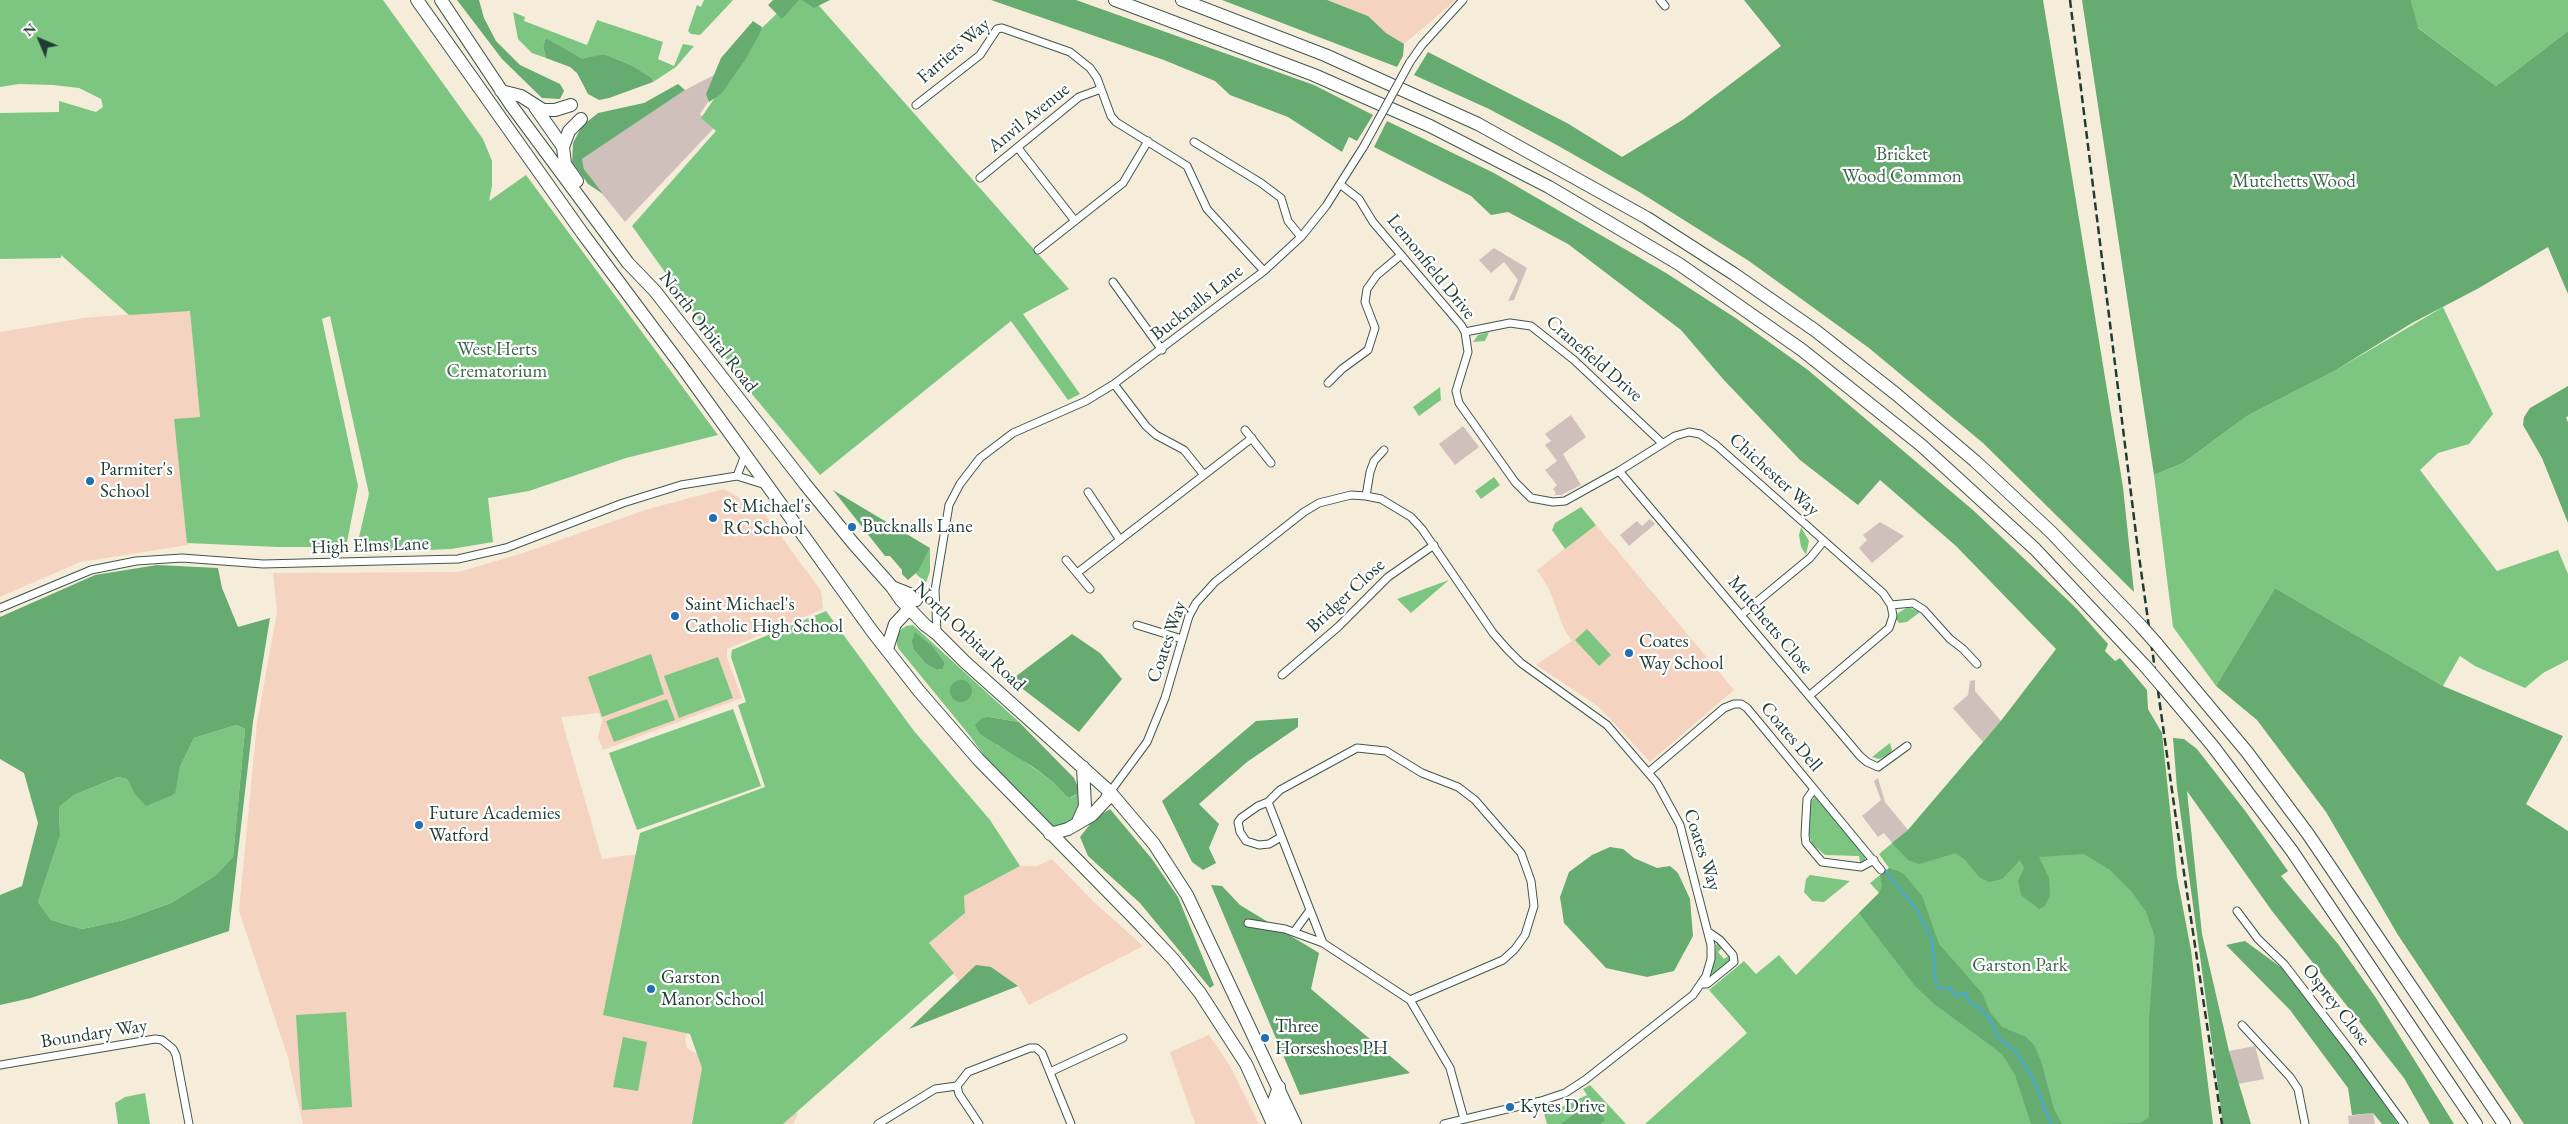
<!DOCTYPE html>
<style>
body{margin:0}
#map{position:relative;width:2568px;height:1124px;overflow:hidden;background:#f5edda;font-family:"EB Garamond",serif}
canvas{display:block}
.north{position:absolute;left:15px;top:15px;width:50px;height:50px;-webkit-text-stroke:4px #fff;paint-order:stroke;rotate:315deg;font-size:14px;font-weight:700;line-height:20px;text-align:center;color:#1f3d34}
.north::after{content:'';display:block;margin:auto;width:18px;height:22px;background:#1f3d34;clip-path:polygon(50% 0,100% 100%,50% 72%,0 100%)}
</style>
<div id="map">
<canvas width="2568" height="1124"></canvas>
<div class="north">N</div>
</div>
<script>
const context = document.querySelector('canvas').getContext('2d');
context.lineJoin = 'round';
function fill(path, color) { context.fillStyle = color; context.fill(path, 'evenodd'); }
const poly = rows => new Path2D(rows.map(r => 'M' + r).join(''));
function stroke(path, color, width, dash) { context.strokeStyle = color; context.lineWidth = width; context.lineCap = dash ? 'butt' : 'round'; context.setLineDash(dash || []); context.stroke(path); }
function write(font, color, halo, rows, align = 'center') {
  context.font = font + ' "EB Garamond",serif'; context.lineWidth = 4.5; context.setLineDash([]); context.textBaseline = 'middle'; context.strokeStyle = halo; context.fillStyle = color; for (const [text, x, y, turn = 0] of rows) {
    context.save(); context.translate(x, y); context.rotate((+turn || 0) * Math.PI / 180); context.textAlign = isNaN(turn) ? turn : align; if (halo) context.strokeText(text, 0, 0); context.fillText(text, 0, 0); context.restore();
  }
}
fill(poly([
 [1327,0,1456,0,1404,44,1386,33,1368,16],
 [190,310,200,417,174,420,188,545,80,562,0,597,0,332,83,318],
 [724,489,762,510,821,591,823,609,727,649,727,657,742,698,603,750,598,738,602,720,599,713,561,717,602,859,628,855,652,856,729,940,685,1038,687,1048,798,1114,793,1124,303,1124,287,1054,239,911,257,723,277,612,273,573,459,572,523,553,648,509],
 [1596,525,1734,690,1650,762,1599,707,1536,665,1572,641,1564,629,1549,589,1537,570],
 [1052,859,1094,902,1143,946,1029,1005,1018,986,959,981,929,943,965,913,964,896,1020,866,1037,866],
 [1209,1035,1230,1066,1259,1124,1195,1124,1170,1052]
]), '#f4d3c0');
fill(poly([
 [714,75,721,83,700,114,715,127,625,222,591,180,584,169,582,159,685,90],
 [1494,248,1527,268,1514,300,1508,301,1518,280,1504,262,1491,273,1479,260],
 [1571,415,1586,437,1563,454,1581,485,1561,495,1554,495,1556,493,1553,489,1557,485,1545,470,1557,461,1545,445,1551,441,1545,434],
 [1463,426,1479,447,1455,465,1439,444],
 [1650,519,1655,524,1629,546,1620,535,1637,521,1642,526],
 [1880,522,1904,536,1872,563,1859,548,1867,540,1863,535],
 [1975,680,1975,691,2001,721,1983,742,1953,708,1968,695,1970,681],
 [1878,778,1885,802,1908,830,1892,843,1884,833,1878,837,1862,816,1881,800,1874,781],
 [2255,1046,2264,1079,2238,1084,2229,1051],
 [2373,1113,2375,1124,2349,1124,2348,1116]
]), '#d0c0bc');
fill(poly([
 [0,0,383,0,483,139,492,161,492,186,489,201,526,175,718,435,626,458,529,491,488,498,493,542,451,549,360,553,356,550,369,494,330,316,322,319,358,486,346,547,278,547,187,543,174,419,200,417,190,311,129,315,61,255,61,258,0,259,0,113,59,112,59,101,96,112,103,107,101,99,79,88,53,85,19,84,0,87],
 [704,0,733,0,704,31,700,35,691,34,688,31,697,5,701,7],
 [791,0,814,0,1069,289,1023,314,1080,394,1068,400,1011,321,820,475,751,393,632,226,716,131,701,118,722,87,742,47],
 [2411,0,2568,0,2568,31,2496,86,2417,27],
 [513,12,525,17,524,21,587,45,597,20,663,42,658,59,674,66,683,44,694,46,676,67,653,82,652,78,633,66,604,54,582,60,546,38,543,46,546,58,532,53,518,39],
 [2443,307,2493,414,2469,444,2438,453,2420,470,2497,571,2558,550,2568,574,2568,660,2543,673,2525,688,2475,666,2460,656,2443,686,2275,588,2216,686,2173,627,2154,475,2183,463,2247,416,2336,370],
 [1489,332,1485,341,1473,342,1478,335],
 [1440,387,1441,400,1419,416,1413,407],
 [1494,477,1500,485,1481,499,1475,491],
 [1581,507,1596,525,1565,549,1552,530,1555,523],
 [1801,527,1809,541,1806,555,1801,547,1799,535],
 [930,548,930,571,926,583,915,573],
 [1449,580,1411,613,1397,599],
 [1908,607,1920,612,1907,622,1899,623,1896,619,1898,613],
 [826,611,914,731,990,820,1020,866,964,896,965,913,929,943,954,973,783,1124,692,1124,702,1068,690,1034,603,1015,640,833,765,787,738,705,746,702,731,657,732,650],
 [913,625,1019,722,989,717,997,745,1010,751,1053,782,1066,796,1071,798,1080,792,1079,809,1072,820,1064,825,1054,826,1044,822,990,764,970,736,898,648,896,639,897,633,906,626],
 [935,649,945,663,943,669,937,670,926,664,914,650],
 [1587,629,1611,655,1599,666,1575,640],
 [2057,649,2136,713,2183,1124,1645,1124,1747,1033,1709,990,1744,961,1756,974,1779,955,1796,975,1879,893,1870,883,1889,868,1879,854,1908,830,2001,721],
 [651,654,664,694,602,717,588,677],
 [718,657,733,698,679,718,664,676],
 [667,699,675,720,614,742,606,721],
 [733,709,761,786,637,830,609,753],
 [236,725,245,729,233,857,216,875,171,903,124,920,82,929,51,920,38,902,60,836,59,807,74,795,118,777,127,779,134,793,174,795,180,767,194,738],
 [1890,743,1892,750,1889,755,1879,759,1872,757],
 [1815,797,1865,856,1865,860,1860,862,1859,856,1825,855,1812,844,1808,832,1810,802],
 [1810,875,1850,881,1824,902,1812,901,1804,892,1806,879],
 [1717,942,1723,947,1718,952,1724,959,1730,955,1732,960,1713,977,1711,973],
 [346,1012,352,1107,302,1110,296,1015],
 [623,1037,647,1042,638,1091,613,1087],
 [1590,1085,1626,1124,1547,1124,1543,1110,1546,1106,1550,1112,1569,1104,1587,1095,1583,1089],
 [145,1093,150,1124,118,1124,115,1103,125,1097]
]), '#7dc682');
fill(poly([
 [457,0,479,0,484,18,496,41,520,65,560,84,564,91,560,99,542,98,502,59],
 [773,0,799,0,782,19,768,5],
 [802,0,830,0,814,8],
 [991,0,1076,0,1314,85,1373,115,1357,141,1349,137,1342,152,1288,117,1230,95,1215,81,1164,60],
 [1222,0,1327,0,1368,16,1386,33,1404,44,1403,56,1397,67],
 [1744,0,2043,0,2123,487,2134,592,1983,443,1869,348,1749,261,1641,193,1555,144,1489,109,1414,75,1428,52,1567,123,1622,157,1684,119,1781,46],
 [2082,0,2411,0,2418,28,2496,86,2568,31,2568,294,2548,247,2479,288,2412,323,2336,370,2247,416,2183,463,2154,475],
 [753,21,762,27,760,33,745,60,721,94,709,102,706,94,721,58],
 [546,38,582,59,604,54,633,66,652,78,653,82,609,98,599,100,588,94,577,73,570,67,546,58,543,46],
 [678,84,685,90,582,159,584,169,603,194,588,184,572,162,573,143,582,126,598,113,644,103],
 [1387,121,1494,173,1666,273,1737,319,1808,370,1974,511,2076,608,2108,644,2105,651,2115,661,2120,658,2147,690,2148,709,2162,733,2177,877,2191,950,2213,1124,2107,1124,2141,1123,2149,1117,2149,1021,2155,937,2146,912,2132,892,2110,870,2084,854,2039,857,2049,878,2050,895,2045,906,2039,909,2021,895,2018,881,2024,868,2020,860,2002,879,1989,882,1979,877,1966,861,1956,853,1919,864,1908,860,1892,843,1908,830,2001,721,2056,649,1956,546,1880,480,1858,505,1800,460,1723,379,1681,330,1568,244,1508,212,1491,215,1471,196,1374,147],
 [2568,386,2568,416,2566,418,2568,422,2568,523,2542,458,2523,425,2524,417,2530,408],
 [833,490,930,548,918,571,908,580,902,574,902,570,890,556,885,556],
 [157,565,218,568,222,588,238,627,270,618,253,722,229,931,31,998,0,1005,0,895,22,886,38,823,24,773,0,759,0,617,95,575],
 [236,725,245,729,233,857,216,875,171,903,124,920,82,929,51,920,38,902,60,836,59,807,74,795,118,777,127,779,134,793,146,806,175,794,180,767,194,738],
 [2275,588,2443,686,2563,736,2526,804,2568,831,2568,1124,2524,1124,2398,935,2326,812,2257,720,2216,686],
 [915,632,935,649,945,663,943,669,937,670,926,664,914,650,912,641],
 [1072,634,1100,653,1122,679,1079,732,1011,680],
 '950 691a11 11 0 1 1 22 0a11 11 0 1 1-22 0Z',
 [989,717,1019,722,1074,778,1080,792,1070,798,1066,796,1053,782,1033,767,980,734,975,725,982,718],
 [1298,718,1298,727,1247,762,1199,804,1219,824,1209,848,1216,863,1203,870,1192,862,1162,801,1256,721],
 [2173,738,2184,739,2197,749,2246,812,2288,871,2281,876,2338,944,2376,998,2454,1124,2430,1124,2404,1078,2272,911,2187,791,2202,934,2229,1051,2251,1124,2223,1124,2177,788],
 [1110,809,1152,859,1178,897,1214,985,1210,988,1140,903,1088,856,1080,837,1094,819],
 [1610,847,1623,849,1634,858,1657,868,1670,866,1678,873,1690,899,1693,936,1674,971,1647,977,1606,968,1564,923,1560,897,1569,872,1592,855],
 [1889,868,1903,873,1922,896,1939,944,1982,993,1990,1012,2002,1027,2026,1037,2034,1045,2041,1061,2054,1109,2062,1124,2031,1124,2015,1075,2002,1054,1933,1003,1915,986,1859,913,1879,893,1882,886,1880,875],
 [1211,885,1222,886,1240,905,1319,953,1311,989,1410,1073,1300,1095],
 [2245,941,2282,968,2368,1079,2398,1124,2382,1124,2373,1113,2352,1115,2348,1088,2290,1010,2226,945],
 [976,965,991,967,1018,986,909,1029],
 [1580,1110,1598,1111,1605,1120,1600,1124,1561,1124]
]), '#66ab70');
stroke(poly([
 [1884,869,1917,910,1932,941,1936,985,1941,989,1949,988,1957,996,1966,993,1969,1002,1980,1008,1990,1019,1998,1037,2016,1052,2033,1079,2051,1124]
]), '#4aa8c8', 2.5);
const minor = poly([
 [1660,0,1665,6],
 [1410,62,1422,45,1463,0],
 [916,105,980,55,997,29,1002,28,1070,52,1090,68,1097,78,1111,116,1116,122,1187,166,1207,209,1264,271],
 [1194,142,1261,183,1281,198,1288,221,1301,237],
 [1018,148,1075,221],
 [980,178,1079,97,1101,89],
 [1341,185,1359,199,1373,222,1461,325,1465,332,1468,352,1456,391,1459,403,1515,482,1531,498,1553,502,1565,501,1619,471,1675,436,1689,432,1700,434,1716,445,1883,593,1891,605,1893,616,1889,628,1809,696],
 [1038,250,1123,183,1148,141],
 [1113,282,1162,350],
 [1465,332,1510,323,1531,326,1574,360,1662,443],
 [1328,383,1342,369,1368,350,1375,328,1365,302,1367,289,1377,275,1401,255],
 [1245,430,1271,463],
 [1619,471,1860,756,1867,762,1878,767,1907,746],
 [1204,475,1252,438],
 [737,476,745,455],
 [1088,492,1120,540],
 [1366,496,1370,472,1374,461,1384,450],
 [1066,560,1090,589],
 [1077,573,1204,475,1184,450,1156,435,1146,426,1114,384],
 [914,602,935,590],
 [1891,605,1913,603,1924,610,1950,639,1963,649,1977,664],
 [0,608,91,570,136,561,182,558,263,564,458,559,506,548,623,503,681,485,737,476,766,485],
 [1741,615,1810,558,1823,542],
 [1137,625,1182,639],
 [937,633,935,590,949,505,960,484,980,458,1013,433,1086,401,1114,384,1264,271,1301,237,1326,206,1364,146],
 [1282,675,1338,627,1388,577,1434,545],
 [1649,772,1724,708,1734,704,1741,704,1747,708,1762,726,1881,870],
 [1814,789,1807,799,1805,835,1806,843,1822,862,1861,867,1874,860],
 [1110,792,1147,742,1165,698,1189,616,1196,603,1215,582,1304,512,1319,503,1351,495,1366,496,1381,499,1411,517,1422,529,1493,633,1507,649,1521,663,1607,725,1657,783,1680,825,1711,945,1711,959,1706,976,1693,995,1585,1080,1565,1093,1541,1101,1444,1124],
 [1268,802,1258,806,1241,818,1238,822,1240,832,1246,841,1259,845,1269,844,1281,837],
 [2237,911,2258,939,2284,964,2351,1051,2404,1124],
 [1248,923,1285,929,1323,943],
 [1294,932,1310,910],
 [1702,984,1707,984,1734,962,1733,955,1720,940,1710,933],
 [1410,1000,1503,960,1515,949,1525,935,1534,906,1531,881,1521,853,1475,800,1458,787,1422,773,1386,751,1357,748,1280,790,1268,802,1323,943,1410,1000,1450,1068,1464,1119],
 [2242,1025,2290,1077,2298,1089,2305,1124],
 [0,1065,155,1039,162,1040,173,1049,176,1055,189,1124],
 [1050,1072,1123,1038],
 [957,1086,959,1094,979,1124],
 [878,1124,935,1089,957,1086,968,1072,1030,1048,1036,1048,1042,1053,1071,1124]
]);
const trunk = poly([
 [417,0,583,234,683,368,872,631,919,691,978,759,1133,917,1173,959,1200,993,1246,1064,1273,1124],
 [441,0,511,105,628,263,655,291,805,484,853,543,892,587,901,600,925,625,937,634,965,662,1110,792,1154,844,1187,895,1295,1124],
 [501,91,521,96,543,110,555,110,571,105],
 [535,107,563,147],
 [577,181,565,164,563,147,569,131,581,119],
 [892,587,912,595,916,600],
 [887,649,895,624,909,609],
 [1077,824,1085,806,1083,767],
 [1050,834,1068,829,1092,815,1106,800,1110,792],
 [1279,1087,1274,1101,1284,1124]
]);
const motorway = poly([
 [1115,0,1314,75,1430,126,1549,187,1679,264,1802,350,1921,445,2035,549,2145,666],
 [1182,0,1325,55,1478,124,1647,218,1734,274,1816,331,1896,394,1975,461,2051,532,2140,625],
 [2156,643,2247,752,2308,834,2504,1124],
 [2163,687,2212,745,2292,851,2476,1124]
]);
stroke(minor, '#3f574d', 9);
stroke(trunk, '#3f574d', 14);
stroke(motorway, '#3f574d', 14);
stroke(minor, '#fff', 7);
stroke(trunk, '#fff', 12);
stroke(motorway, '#fff', 12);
stroke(poly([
 [2070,0,2137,542,2178,833,2222,1124]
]), '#1f3d34', 2.5, [8, 4]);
const minorBridge = poly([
 [1364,146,1410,62]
]);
const motorwayBridge = poly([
 [2140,625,2156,643],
 [2145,666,2163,687]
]);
stroke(minorBridge, '#3f574d', 9, []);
stroke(motorwayBridge, '#3f574d', 14, []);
stroke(minorBridge, '#fff', 7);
stroke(motorwayBridge, '#fff', 12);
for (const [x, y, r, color] of [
 [90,481,5,"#1f6fb2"],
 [713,518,5,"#1f6fb2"],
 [852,527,5,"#1f6fb2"],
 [675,616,5,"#1f6fb2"],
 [1629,653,5,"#1f6fb2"],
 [419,825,5,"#1f6fb2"],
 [651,989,5,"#1f6fb2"],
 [1265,1038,5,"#1f6fb2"],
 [1510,1107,5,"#1f6fb2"]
]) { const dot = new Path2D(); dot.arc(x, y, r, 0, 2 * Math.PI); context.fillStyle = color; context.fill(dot); stroke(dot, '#fff', 2); }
write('19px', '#1f3d34', '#fff', [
 ["Farriers Way",954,51,-41],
 ["Anvil Avenue",1029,118,-39],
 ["Lemonfield Drive",1431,267,51],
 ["Bucknalls Lane",1197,303,-38],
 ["North Orbital Road",708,332,52],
 ["Cranefield Drive",1594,359,41],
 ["Chichester Way",1774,475,42],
 ["High Elms Lane",370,546,-2],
 ["Bridger Close",1346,596,-43],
 ["Mutchetts Close",1770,625,50],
 ["North Orbital Road",969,637,44],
 ["Coates Way",1167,642,-71],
 ["Coates Dell",1791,737,50],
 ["Coates Way",1702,850,72],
 ["Osprey Close",2336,1005,52],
 ["Boundary Way",94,1034,-9]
]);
write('19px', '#3b664b', '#fff', [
 ["Bricket",1902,155],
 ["Wood Common",1902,177],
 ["Mutchetts Wood",2294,182],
 ["West Herts",497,350],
 ["Crematorium",497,372],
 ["Garston Park",2020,966]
]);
write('19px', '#1f3d34', '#fff', [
 ["Parmiter's",100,470],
 ["School",100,492],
 ["St Michael's",723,507],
 ["RC School",723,529],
 ["Bucknalls Lane",862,527],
 ["Saint Michael's",685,605],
 ["Catholic High School",685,627],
 ["Coates",1639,642],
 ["Way School",1639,664],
 ["Future Academies",429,814],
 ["Watford",429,836],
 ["Garston",661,978],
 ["Manor School",661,1000],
 ["Three",1275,1027],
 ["Horseshoes PH",1275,1049],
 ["Kytes Drive",1520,1107]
], 'left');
</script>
